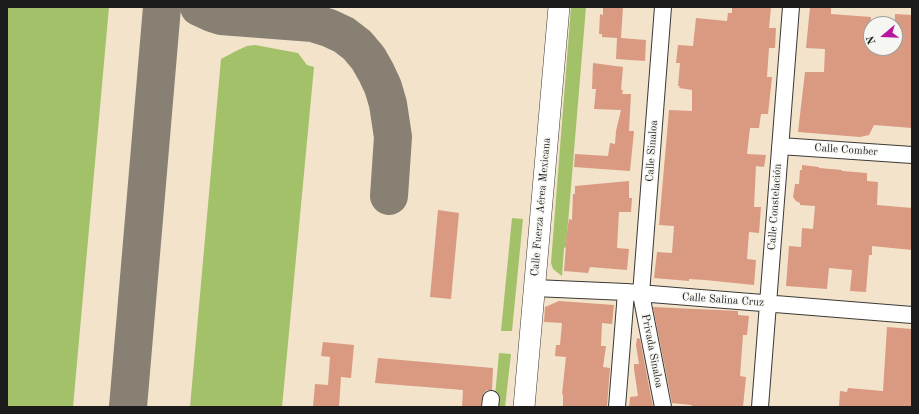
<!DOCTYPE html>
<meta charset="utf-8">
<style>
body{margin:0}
#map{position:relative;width:919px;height:414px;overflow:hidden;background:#f2e3ca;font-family:"Old Standard TT",serif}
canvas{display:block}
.frame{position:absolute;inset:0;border:8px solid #1c1c1c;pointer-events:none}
.north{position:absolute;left:863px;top:16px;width:40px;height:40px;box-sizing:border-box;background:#f6f6f2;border:1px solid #9f9f9c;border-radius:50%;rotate:251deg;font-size:11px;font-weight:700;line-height:16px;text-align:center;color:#1c1c1c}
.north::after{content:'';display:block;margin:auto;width:14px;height:18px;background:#b5179e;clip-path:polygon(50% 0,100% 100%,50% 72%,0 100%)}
</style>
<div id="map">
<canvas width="919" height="414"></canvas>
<div class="frame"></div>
<div class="north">N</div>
</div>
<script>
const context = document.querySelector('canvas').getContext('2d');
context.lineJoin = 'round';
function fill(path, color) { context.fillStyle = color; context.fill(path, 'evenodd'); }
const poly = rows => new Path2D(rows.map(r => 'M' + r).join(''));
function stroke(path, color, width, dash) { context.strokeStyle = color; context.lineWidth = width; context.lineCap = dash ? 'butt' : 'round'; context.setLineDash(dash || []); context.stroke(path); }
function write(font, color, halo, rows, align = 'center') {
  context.font = font + ' "Old Standard TT",serif'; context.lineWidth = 3; context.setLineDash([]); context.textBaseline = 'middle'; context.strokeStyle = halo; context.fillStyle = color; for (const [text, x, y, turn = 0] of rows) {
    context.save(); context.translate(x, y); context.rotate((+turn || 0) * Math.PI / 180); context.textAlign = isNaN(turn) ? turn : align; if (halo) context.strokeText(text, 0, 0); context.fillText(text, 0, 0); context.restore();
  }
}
fill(poly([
 [7,7,109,7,73,407,7,407],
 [571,7,586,7,566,247,564,248,562,276,553,269,551,263],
 [255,45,298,53,307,65,314,67,282,407,190,407,221,59,236,51,247,46],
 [512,218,523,219,512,331,501,331],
 [499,353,511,354,505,407,494,407]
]), '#a3c168');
stroke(poly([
 [199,7,212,13,221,16,313,23,329,28,344,35,357,45,368,58,376,72,383,87,388,104,393,137,389,196],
 [128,407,162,7]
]), '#878073', 38);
fill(poly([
 [603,7,623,7,621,38,646,40,645,61,616,59,617,38,602,37,602,34,599,34,600,14,603,15],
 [732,7,771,7,769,28,776,28,775,48,769,48,767,77,772,77,768,114,761,114,759,128,750,128,747,154,766,155,764,167,756,166,754,207,761,207,759,233,749,232,747,259,756,260,754,285,705,280,689,279,689,281,654,278,657,252,672,253,674,226,659,225,669,110,692,111,692,90,679,88,680,86,678,86,680,63,676,63,678,45,693,46,696,18,727,21,728,13,732,13],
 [810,7,831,8,831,14,871,17,869,48,895,48,895,14,912,15,912,128,874,125,869,135,860,137,798,132,805,72,824,72,825,49,806,48],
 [593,63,623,67,621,90,623,90,622,94,631,94,629,131,634,131,630,171,574,167,575,154,608,156,610,143,615,144,616,131,621,110,594,109,596,89,592,89],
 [802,165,819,167,819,168,842,170,842,171,867,173,867,181,878,182,877,205,912,208,912,250,872,246,872,255,869,255,866,292,850,291,852,270,829,268,827,289,786,286,789,246,801,247,802,228,813,229,815,206,800,205,800,203,796,201,793,197,795,184,799,184,800,170,802,170],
 [629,181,629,198,632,198,631,212,619,212,617,248,629,249,627,270,590,267,588,273,564,271,567,232,569,219,572,220,573,194,575,194,575,186],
 [438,210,459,213,451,299,430,297],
 [559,301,614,305,612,324,602,323,601,346,606,346,603,367,610,368,607,407,563,407,563,395,562,394,566,357,555,356,556,345,560,345,562,323,544,322,545,307],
 [653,307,738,311,738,315,749,316,747,335,743,335,740,376,746,377,743,407,694,407,691,405,672,403],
 [887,327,912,329,912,407,839,407,840,391,847,392,848,388,883,391],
 [637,338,640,339,653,407,629,407,630,397,638,396,634,369,634,364,639,364,636,345],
 [323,342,354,345,351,378,341,377,339,407,313,407,315,384,328,385,330,357,321,356],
 [378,358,493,368,492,390,487,390,483,394,481,407,462,407,463,390,375,383]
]), '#d99a81');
const minor = poly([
 [663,7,641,294,663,407],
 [780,146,912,155],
 [534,288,626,292,912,315],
 [490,407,491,399],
 [617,407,626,292],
 [760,407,791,7]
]);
const major = poly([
 [524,407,559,7]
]);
stroke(minor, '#3c3a36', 18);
stroke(major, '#3c3a36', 22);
stroke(minor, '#fff', 16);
stroke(major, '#fff', 21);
write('11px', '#1c1c1c', '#f6f6f2', [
 ["Calle Comber",846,150,4],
 ["Calle Sinaloa",652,151,-86],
 ["Calle Fuerza Aérea Mexicana",541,207,-85],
 ["Calle Constelación",775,207,-86],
 ["Calle Salina Cruz",723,300,4],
 ["Privada Sinaloa",652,351,79]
]);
</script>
